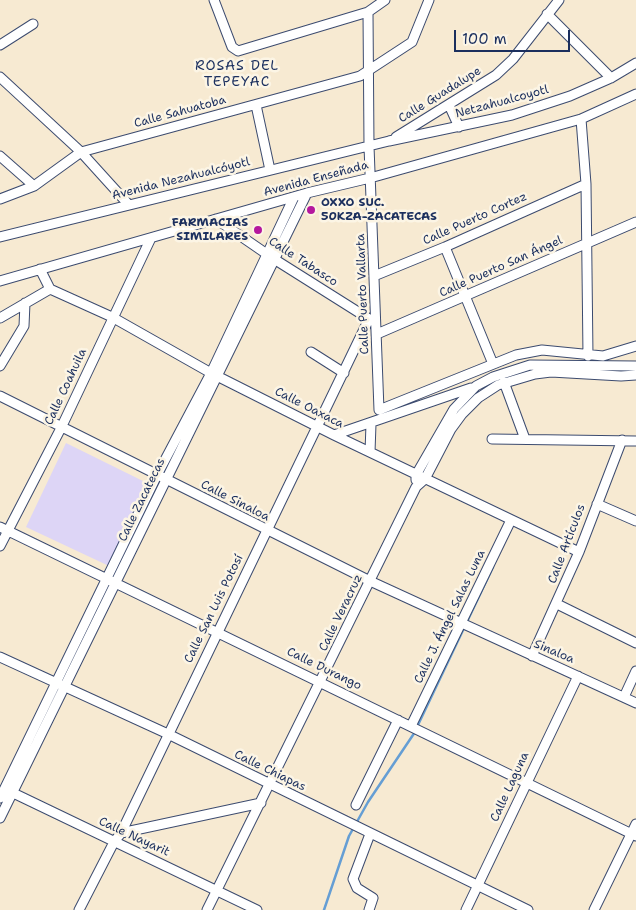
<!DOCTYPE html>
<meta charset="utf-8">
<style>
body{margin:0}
#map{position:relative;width:636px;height:910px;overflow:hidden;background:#f7ead2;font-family:"Shantell Sans",sans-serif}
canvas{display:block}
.scale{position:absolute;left:454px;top:30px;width:116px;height:22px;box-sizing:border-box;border:2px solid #1b2f5e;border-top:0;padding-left:6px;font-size:15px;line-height:18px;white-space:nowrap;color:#1b2f5e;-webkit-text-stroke:4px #fcf5e5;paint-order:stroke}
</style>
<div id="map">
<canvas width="636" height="910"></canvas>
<div class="scale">100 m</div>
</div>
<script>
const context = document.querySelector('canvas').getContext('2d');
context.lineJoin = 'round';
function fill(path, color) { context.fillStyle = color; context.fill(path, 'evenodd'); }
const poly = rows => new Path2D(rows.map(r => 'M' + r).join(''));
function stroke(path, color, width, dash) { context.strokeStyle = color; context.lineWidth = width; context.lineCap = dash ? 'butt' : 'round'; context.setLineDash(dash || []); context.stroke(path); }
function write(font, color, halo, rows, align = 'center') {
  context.font = font + ' "Shantell Sans",sans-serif'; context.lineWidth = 5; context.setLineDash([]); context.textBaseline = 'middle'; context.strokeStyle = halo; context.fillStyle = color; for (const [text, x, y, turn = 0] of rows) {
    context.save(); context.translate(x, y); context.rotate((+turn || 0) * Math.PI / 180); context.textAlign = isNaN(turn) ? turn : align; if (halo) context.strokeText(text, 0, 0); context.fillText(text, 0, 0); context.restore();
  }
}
fill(poly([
 [66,443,149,484,109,566,26,527]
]), '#ddd5f6');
stroke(poly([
 [417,727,493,567],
 [324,910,349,836,368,802,415,732]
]), '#659ed4', 2.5);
const minor = poly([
 [214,0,232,47,238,51,368,12,385,0],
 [368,12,369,146,379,410,516,355,542,350,603,356,636,346],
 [547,14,611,78],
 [0,45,33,24],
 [0,77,81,152,129,205],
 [256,105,270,170],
 [449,105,459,127],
 [581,119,586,184,588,356],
 [396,137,496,75,513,59,559,0],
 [0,156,34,186],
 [0,199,34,186,81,152,360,76,412,42,429,0],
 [216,219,274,259,374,322],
 [0,237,389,141,512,115,570,96,611,78,636,63],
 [445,247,493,364],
 [40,269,50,289,112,317,211,373,334,435,579,552],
 [374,276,445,247,586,184],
 [0,281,307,193,370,178,581,119,636,94],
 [0,318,50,289],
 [377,334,636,222],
 [311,352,344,373],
 [0,366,24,326,25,303],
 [504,382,525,439],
 [0,396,370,581,636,703],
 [334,435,471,388],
 [492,439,636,441],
 [370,452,371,424],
 [416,480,416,475,454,409,476,386,493,377,530,365,636,366],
 [597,504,636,521],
 [0,527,636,836],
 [0,546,61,428,151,238],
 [557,604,636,643],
 [532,656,579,552,622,440],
 [0,657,168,734,528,910],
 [624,697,636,671],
 [411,726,511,520],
 [7,790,257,910],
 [0,798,157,475,211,373,294,197],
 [356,805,398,720],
 [0,818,307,193],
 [121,833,261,803],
 [79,910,114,842,121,833,369,319],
 [207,910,416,487,425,479,451,429,462,414,478,398,498,385,535,374,551,372,621,376,636,375],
 [369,910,373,898,357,888,353,879,370,834],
 [466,910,578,676],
 [594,910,636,824]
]);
stroke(minor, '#3c4b6f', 11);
stroke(minor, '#fff', 9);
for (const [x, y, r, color] of [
 [311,210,5,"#b5179e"],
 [258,230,5,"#b5179e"]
]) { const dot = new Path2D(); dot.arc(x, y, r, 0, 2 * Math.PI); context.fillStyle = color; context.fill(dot); stroke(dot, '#fcf5e5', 2); }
write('12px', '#1b2f5e', '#fcf5e5', [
 ["Calle Guadalupe",440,95,-32],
 ["Netzahualcoyotl",502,102,-15],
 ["Calle Sahuatoba",180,112,-15],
 ["Avenida Nezahualcóyotl",181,179,-14],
 ["Avenida Enseñada",316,179,-15],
 ["Calle Puerto Cortez",475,219,-24],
 ["Calle Tabasco",303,262,33],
 ["Calle Puerto San Ángel",501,267,-24],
 ["Calle Puerto Vallarta",363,294,-92],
 ["Calle Coahuila",66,387,-65],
 ["Calle Oaxaca",309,408,27],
 ["Calle Zacatecas",142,500,-64],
 ["Calle Sinaloa",235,501,27],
 ["Calle Artículos",567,544,-69],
 ["Calle San Luis Potosí",214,609,-64],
 ["Calle Veracruz",341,613,-64],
 ["Calle J. Ángel Salas Luna",450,617,-64],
 ["Sinaloa",554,652,23],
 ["Calle Durango",324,669,26],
 ["Calle Chiapas",270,771,26],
 ["Calle Laguna",510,787,-65],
 ["Calle Nayarit",134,837,25]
]);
write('bold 12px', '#1b2f5e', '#fcf5e5', [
 ["OXXO SUC.",321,203],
 ["50KZA-ZACATECAS",321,217],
 ["FARMACIAS",248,223,"right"],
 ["SIMILARES",248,237,"right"]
], 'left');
context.letterSpacing = '1px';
write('14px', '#1b2f5e', '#fcf5e5', [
 ["ROSAS DEL",237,66],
 ["TEPEYAC",237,82]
]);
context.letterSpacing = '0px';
</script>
